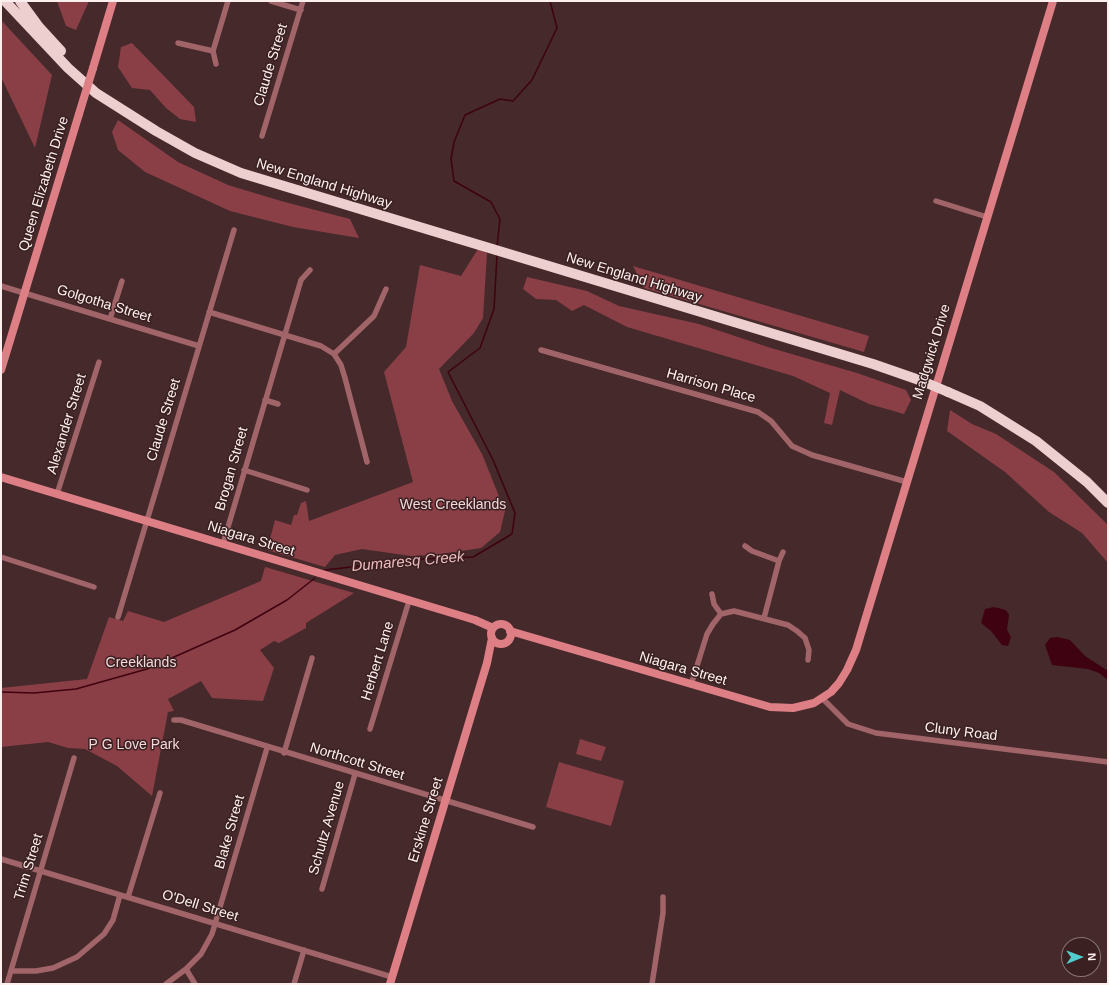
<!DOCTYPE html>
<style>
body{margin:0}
#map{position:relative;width:1109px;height:985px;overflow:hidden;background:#45292b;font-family:Helvetica,sans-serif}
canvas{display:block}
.frame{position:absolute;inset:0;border:2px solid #fff0f0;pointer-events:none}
.north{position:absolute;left:1061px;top:937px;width:40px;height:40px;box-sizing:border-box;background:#3a2021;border:1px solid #897374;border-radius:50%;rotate:89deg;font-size:11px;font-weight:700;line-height:16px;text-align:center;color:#fff0f0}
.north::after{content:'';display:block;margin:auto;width:14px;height:18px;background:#52cdcd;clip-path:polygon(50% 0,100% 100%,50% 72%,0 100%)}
</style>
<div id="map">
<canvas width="1109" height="985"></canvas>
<div class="frame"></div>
<div class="north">N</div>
</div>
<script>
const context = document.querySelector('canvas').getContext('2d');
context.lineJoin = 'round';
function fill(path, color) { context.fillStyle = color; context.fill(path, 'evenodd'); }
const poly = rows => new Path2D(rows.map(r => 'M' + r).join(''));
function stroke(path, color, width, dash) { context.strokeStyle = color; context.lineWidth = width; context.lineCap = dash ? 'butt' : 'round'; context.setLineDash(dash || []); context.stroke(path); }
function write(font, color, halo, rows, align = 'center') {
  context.font = font + ' Helvetica,sans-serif'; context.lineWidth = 3; context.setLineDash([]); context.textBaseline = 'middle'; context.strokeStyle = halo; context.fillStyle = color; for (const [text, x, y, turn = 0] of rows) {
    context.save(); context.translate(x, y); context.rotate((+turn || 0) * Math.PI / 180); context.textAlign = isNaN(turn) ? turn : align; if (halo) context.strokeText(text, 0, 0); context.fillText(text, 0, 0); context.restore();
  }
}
fill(poly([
 [57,1,89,1,76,30,66,26],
 [1,20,52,75,35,148,1,77],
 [132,43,194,107,196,122,180,119,166,108,150,90,132,88,118,67,121,47],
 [118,120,178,162,228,185,281,201,350,219,359,238,293,227,230,211,145,172,118,150,112,132],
 [478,249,487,253,483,318,474,333,439,369,452,401,482,454,505,511,500,532,481,548,434,555,411,556,362,549,335,555,325,567,267,550,275,520,291,525,294,515,297,515,301,503,306,501,309,521,413,482,384,372,406,347,420,265,461,276],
 [633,266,869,336,864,352,644,288],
 [527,277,587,291,619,306,699,324,771,348,857,373,906,390,911,400,904,414,869,404,840,390,832,425,824,423,830,393,793,376,627,327,584,305,572,311,556,300,536,299,523,289],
 [950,410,972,424,996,434,1054,472,1108,525,1108,563,1082,533,1049,512,1005,472,947,431],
 [265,567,354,593,306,623,306,628,279,643,274,641,260,650,274,668,263,701,212,698,201,681,168,699,174,711,168,712,152,796,117,766,85,749,68,748,48,742,1,747,1,688,87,679,109,617,123,621,128,611,164,622,261,581],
 [580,739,606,747,601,761,576,754],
 [559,762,624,781,611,826,546,807]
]), '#8a3f47');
fill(poly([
 [994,607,1006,610,1009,615,1007,630,1011,637,1008,646,1002,645,991,631,981,623,985,609],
 [1057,637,1070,640,1085,656,1108,671,1108,680,1099,673,1088,669,1052,665,1045,645,1050,638]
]), '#3f0210');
stroke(poly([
 [497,247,500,219,491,202,454,181,451,159,454,142,465,115,500,99,513,101,532,80,557,28,550,1],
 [325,570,421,559,473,557,512,534,515,513,493,460,448,372,480,348,494,309,497,255],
 [1,692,34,693,76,689,147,669,235,630,287,600,315,578]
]), '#3f0210', 1.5);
stroke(poly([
 [271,1,301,10],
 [178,43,213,51],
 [216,64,213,51,228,1],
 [262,136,303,1],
 [936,201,987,217],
 [1,286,199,346],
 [209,312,321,346,334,354,341,365,345,378,367,462],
 [110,319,122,281],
 [541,350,758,412,771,421,792,446,812,455,907,482],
 [334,354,374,316,386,289],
 [265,400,278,404],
 [244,470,307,490],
 [57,494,99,362],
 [223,544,301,280,310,270],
 [745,546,752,551,779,561,764,618],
 [1,557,94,587],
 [779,561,783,552],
 [712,594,714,604,721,614],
 [118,617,234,230],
 [691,685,707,634,713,624,721,614,734,611,788,625,797,631,805,638,809,650,808,660],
 [823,699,848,724,876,733,1108,762],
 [174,720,181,720,533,827],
 [370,729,409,601],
 [284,753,312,658],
 [1,859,392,977],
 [322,889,355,774],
 [128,897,160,793],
 [186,969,195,984],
 [11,971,36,971,53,968,77,957,104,934,113,920,120,895],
 [7,984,74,758],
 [166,984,186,969,201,954,212,934,267,748],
 [294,984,304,950],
 [652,984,663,913,663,897]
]), '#a16468', 5.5);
stroke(poly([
 [93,68,113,1],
 [1,370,79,114],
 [1,477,475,620,493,628],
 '491 634a10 10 0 1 1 20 0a10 10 0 1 1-20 0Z',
 [510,631,770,707,793,708,814,703,831,692,839,683,847,670,856,650,1053,1],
 [390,984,487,663,492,638]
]), '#de7f86', 8);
stroke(poly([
 [5,1,68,68,96,93,156,131,195,153,241,173,873,364,922,381],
 [20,1,39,27,61,51],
 [948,392,980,406,1036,441,1087,482,1108,503]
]), '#eecfd0', 10);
stroke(poly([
 [79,114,93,68]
]), '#de7f86', 8);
stroke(poly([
 [922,381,948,392]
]), '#eecfd0', 10);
write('14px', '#fff0f0', '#3a2021', [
 ["Claude Street",271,65,-73],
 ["Queen Elizabeth Drive",44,184,-73],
 ["New England Highway",324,184,17],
 ["New England Highway",634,278,17],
 ["Golgotha Street",104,304,17],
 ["Madgwick Drive",932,352,-73],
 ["Harrison Place",711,386,16],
 ["Claude Street",164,420,-73],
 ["Alexander Street",67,424,-73],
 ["Brogan Street",232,469,-74],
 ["Niagara Street",251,539,17],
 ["Herbert Lane",378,661,-73],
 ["Niagara Street",683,669,16],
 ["Cluny Road",961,732,7],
 ["Northcott Street",357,762,17],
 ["Erskine Street",426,820,-73],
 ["Schultz Avenue",327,828,-74],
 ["Blake Street",230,832,-74],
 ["Trim Street",29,867,-73],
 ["O'Dell Street",200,906,17]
]);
write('14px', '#f3d9da', '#3a2021', [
 ["West Creeklands",453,505],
 ["Creeklands",141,663],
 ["P G Love Park",134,745]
]);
write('italic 15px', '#efbdc0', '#3a2021', [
 ["Dumaresq Creek",408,562,-5]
]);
</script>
